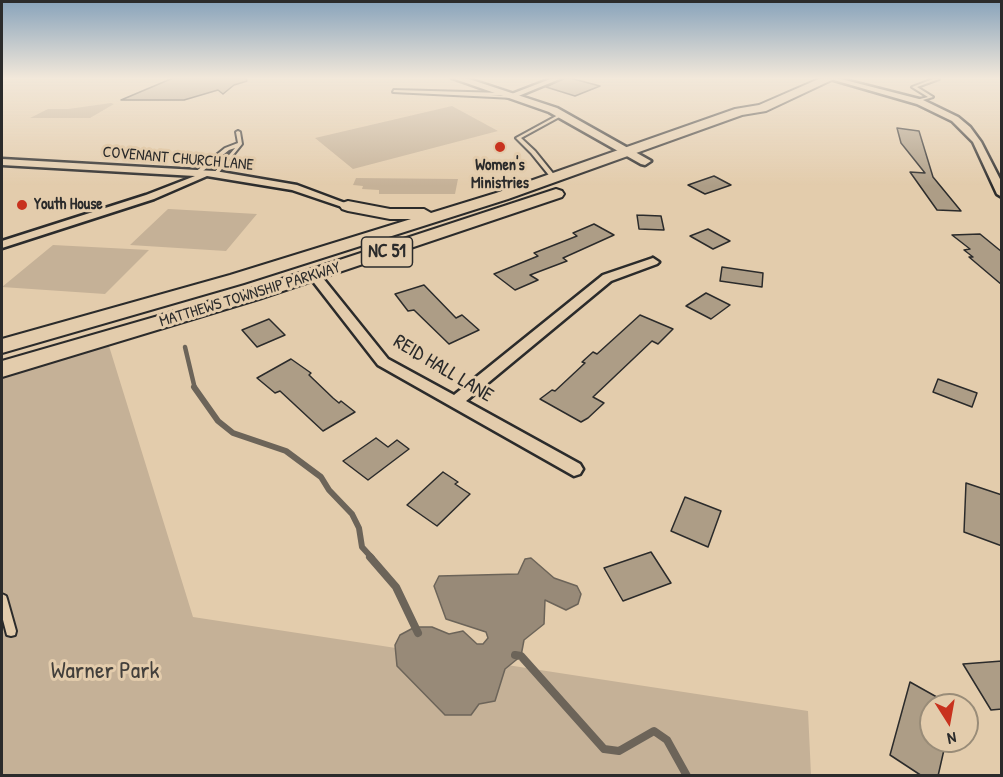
<!DOCTYPE html>
<style>
body{margin:0}
#map{position:relative;width:1003px;height:777px;overflow:hidden;background:#e3ccac;font-family:"Patrick Hand",sans-serif}
canvas{display:block}
.frame{position:absolute;inset:0;border:3px solid #2b2b2b;pointer-events:none}
.north{position:absolute;left:919px;top:693px;width:60px;height:60px;box-sizing:border-box;background:#e3ccac;border:2px solid #998c78;border-radius:50%;rotate:169deg;font-size:16px;font-weight:700;line-height:24px;text-align:center;color:#2b2b2b}
.north::after{content:'';display:block;margin:auto;width:21px;height:27px;background:#c8321e;clip-path:polygon(50% 0,100% 100%,50% 72%,0 100%)}
</style>
<div id="map">
<canvas width="1003" height="777"></canvas>
<div class="frame"></div>
<div class="north">N</div>
</div>
<script>
const context = document.querySelector('canvas').getContext('2d');
context.lineJoin = 'round';
function fill(path, color) { context.fillStyle = color; context.fill(path, 'evenodd'); }
const poly = rows => new Path2D(rows.map(r => 'M' + r).join(''));
function stroke(path, color, width, dash) { context.strokeStyle = color; context.lineWidth = width; context.lineCap = dash ? 'butt' : 'round'; context.setLineDash(dash || []); context.stroke(path); }
function write(font, color, halo, rows, align = 'center') {
  context.font = font + ' "Patrick Hand",sans-serif'; context.lineWidth = 6; context.setLineDash([]); context.textBaseline = 'middle'; context.strokeStyle = halo; context.fillStyle = color; for (const [text, x, y, turn = 0] of rows) {
    context.save(); context.translate(x, y); context.rotate((+turn || 0) * Math.PI / 180); context.textAlign = isNaN(turn) ? turn : align; if (halo) context.strokeText(text, 0, 0); context.fillText(text, 0, 0); context.restore();
  }
}
fill(poly([
 [111,103,114,104,90,118,30,118,48,109,68,109],
 [452,106,498,131,353,169,315,138],
 [356,178,458,179,455,194,379,194,379,190,362,189,363,186,353,185],
 [168,209,169,209,257,214,226,251,130,245],
 [53,245,149,250,105,294,2,287],
 [109,346,193,617,808,711,811,775,2,776,2,377]
]), '#c5b197');
const water = poly([
 [531,558,554,578,577,586,581,594,578,604,566,610,545,600,544,624,524,640,521,656,505,669,495,701,479,704,471,715,445,715,397,666,395,645,400,635,415,627,432,627,449,634,463,631,477,644,483,644,488,638,486,632,446,619,434,586,439,576,518,574,525,559,531,558]
]);
fill(water, '#988a78');
stroke(water, '#6c6459', 1.5);
stroke(poly([
 [185,347,195,389]
]), '#6c6459', 4.5);
stroke(poly([
 [194,387,218,421,233,433,286,451,321,477,329,490,352,514,359,528,362,547,372,558]
]), '#6c6459', 6);
stroke(poly([
 [370,557,396,587,418,633],
 [515,655,521,656,604,749,619,751,654,731,667,740,687,776]
]), '#6c6459', 8);
const building = poly([
 [173,78,246,78,247,81,234,85,223,94,218,90,184,100,121,100,173,78],
 [564,78,570,78,600,86,575,96,546,87,564,78],
 [897,128,919,131,933,177,961,211,937,210,910,172,925,173,901,143,897,128],
 [714,176,731,185,705,194,688,185,714,176],
 [637,215,661,216,664,230,639,229,637,215],
 [594,224,614,235,563,258,567,261,530,275,538,280,515,290,494,274,538,256,534,253,577,236,573,233,594,224],
 [708,229,730,241,713,249,690,236,708,229],
 [980,234,1002,252,1002,285,969,257,973,257,964,250,970,249,952,235,980,234],
 [722,267,763,273,762,287,720,281,722,267],
 [424,285,456,318,462,315,479,330,449,344,414,310,408,311,395,294,424,285],
 [706,293,730,305,711,319,686,306,706,293],
 [640,315,673,329,658,344,652,341,593,397,604,403,588,418,581,422,540,399,552,390,555,391,585,363,582,362,593,352,597,354,640,315],
 [269,319,285,335,257,347,242,330,269,319],
 [291,359,311,373,309,375,333,398,339,403,341,401,355,412,323,431,280,391,275,393,257,378,291,359],
 [938,379,977,393,972,407,933,392,938,379],
 [376,438,388,447,397,440,409,449,368,480,343,461,376,438],
 [443,472,458,482,455,484,470,494,437,526,407,505,443,472],
 [966,483,1002,495,1002,546,964,532,966,483],
 [685,497,721,511,708,547,671,531,685,497],
 [651,552,671,583,623,601,604,568,651,552],
 [1002,661,1002,709,991,710,963,664,1002,661],
 [910,682,951,705,931,705,931,741,946,741,938,776,922,776,890,755,910,682]
]);
fill(building, '#ad9d86');
stroke(building, '#2b2b2b', 1.5);
const lane = poly([
 [930,78,939,79,917,87,933,97,916,102,916,100,928,97,912,87,933,79,930,78],
 [394,90,505,93,506,95,490,95,514,96,516,97,514,98,393,92,394,90],
 [560,114,563,115,521,138,535,151,556,177,556,179,552,179,531,153,516,138,560,114],
 [238,131,240,132,242,144,217,175,213,174,235,148,229,150,198,175,194,175,194,173,225,148,238,143,236,132,238,131],
 [2,594,6,596,7,599,16,631,15,635,11,636,7,635,2,616,2,594]
]);
const street = poly([
 [553,78,562,78,516,97,509,95,553,78],
 [827,78,837,78,923,100,958,117,970,127,981,142,1002,183,1002,197,997,194,973,142,952,121,917,104,827,78],
 [2,159,215,171,297,185,353,206,348,209,292,190,207,176,154,199,2,248,2,241,146,195,195,176,2,165,2,159],
 [653,258,659,262,657,264,611,281,466,401,580,464,583,469,580,474,574,476,378,365,308,275,314,271,318,272,388,359,454,395,603,275,653,258]
]);
const secondary = poly([
 [452,78,466,78,557,108,651,161,645,165,641,164,549,112,452,78]
]);
const primary = poly([
 [821,78,836,78,766,111,742,115,508,199,244,283,2,353,2,339,230,275,411,219,390,219,348,211,342,209,340,206,342,203,348,201,390,209,424,209,431,213,496,193,735,109,759,105,821,78],
 [556,189,562,191,564,194,562,197,259,299,2,377,2,361,245,291,556,189]
]);
stroke(lane, '#2b2b2b', 4);
stroke(street, '#2b2b2b', 5);
stroke(secondary, '#2b2b2b', 5);
stroke(primary, '#2b2b2b', 4);
fill(lane, '#e3ccac');
fill(street, '#e3ccac');
fill(secondary, '#e3ccac');
fill(primary, '#e3ccac');
const sky = context.createLinearGradient(0, 0, 0, 186);
sky.addColorStop(0, '#88a3bb');
sky.addColorStop(0.42, '#f2e8da');
sky.addColorStop(1, '#f2e8da00');
context.fillStyle = sky;
context.fillRect(0, 0, 1003, 186);
for (const [x, y, r, color] of [
 [500,147,6,"#c8321e"],
 [22,205,6,"#c8321e"]
]) { const dot = new Path2D(); dot.arc(x, y, r, 0, 2 * Math.PI); context.fillStyle = color; context.fill(dot); stroke(dot, '#e3ccac', 2); }
write('16px', '#2b2b2b', '#e3ccac', [
 ["COVENANT CHURCH LANE",178,159,5],
 ["MATTHEWS TOWNSHIP PARKWAY",250,295,-17]
]);
write('bold 16px', '#2b2b2b', '#e3ccac', [
 ["Women's",500,166],
 ["Ministries",500,184],
 ["Youth House",34,205,"left"]
]);
for (const [x, y, w] of [
 [387,252,51]
]) { const box = new Path2D(); box.roundRect(x - w / 2, y - 15, w, 30, 4.5); context.fillStyle = '#e3ccac'; context.fill(box); stroke(box, '#2b2b2b', 1.5); }
write('bold 18px', '#2b2b2b', null, [
 ["NC 51",387,252]
]);
write('20px', '#2b2b2b', '#e3ccac', [
 ["REID HALL LANE",443,369,31]
]);
write('24px', '#423f3b', '#e3ccac', [
 ["Warner Park",105,672]
]);
</script>
